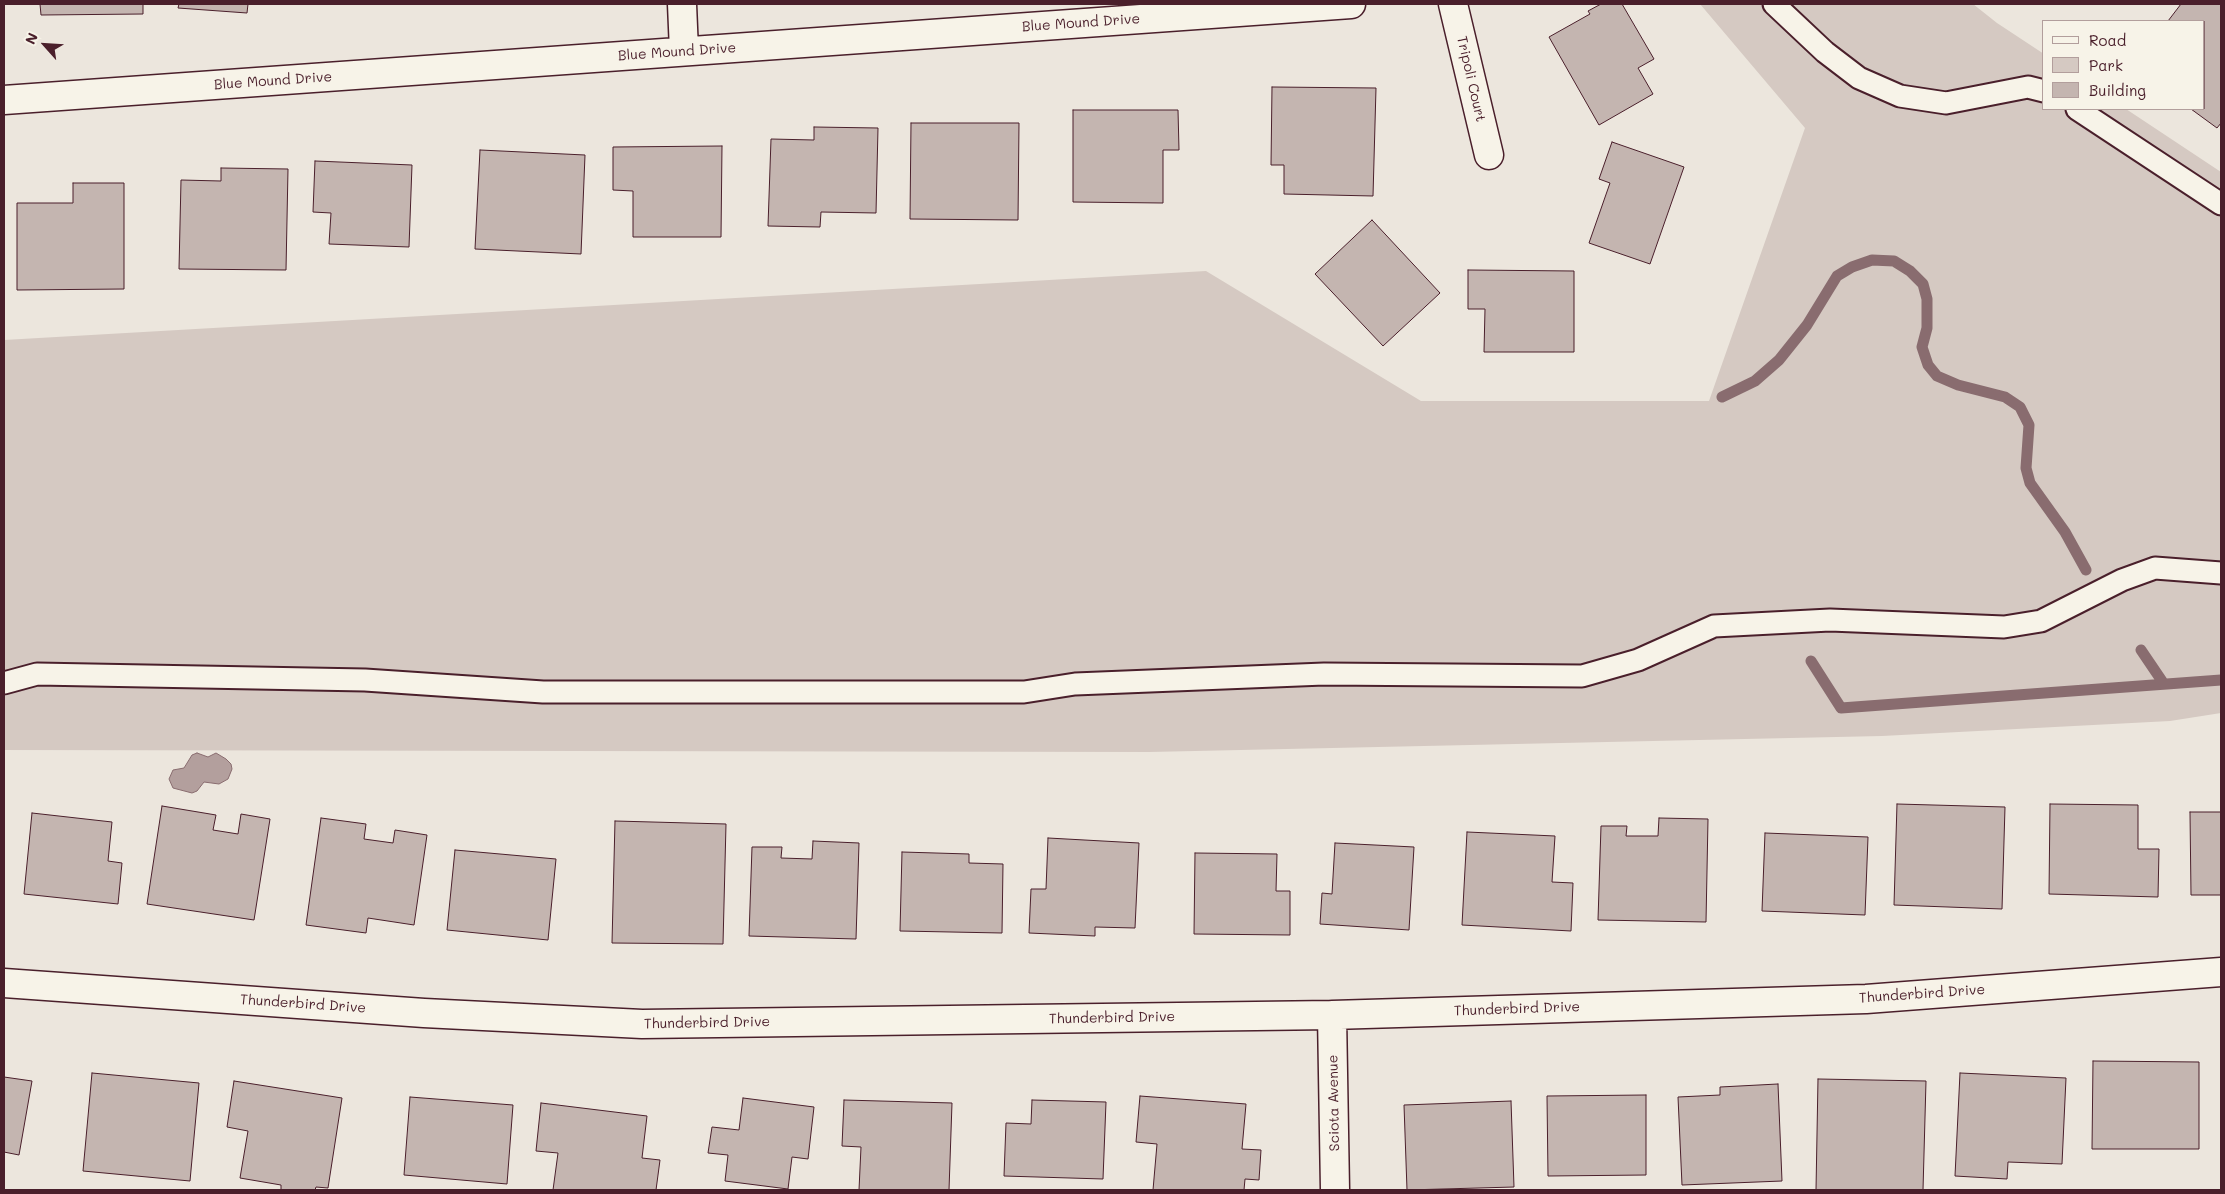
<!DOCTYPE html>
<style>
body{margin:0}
#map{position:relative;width:2225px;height:1194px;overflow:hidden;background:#ece6dd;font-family:Mali,sans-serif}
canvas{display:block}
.frame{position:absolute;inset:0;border:5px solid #4a1f2b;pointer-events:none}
.legend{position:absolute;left:2042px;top:20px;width:162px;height:90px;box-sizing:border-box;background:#f7f3e8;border:1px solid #b29e9c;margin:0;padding:6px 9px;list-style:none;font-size:15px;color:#4a1f2b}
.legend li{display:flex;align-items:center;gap:10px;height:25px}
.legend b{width:25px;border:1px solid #b29e9c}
.north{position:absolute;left:20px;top:20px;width:50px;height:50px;-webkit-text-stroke:4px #f7f3e8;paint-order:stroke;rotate:296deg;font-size:14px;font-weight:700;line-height:20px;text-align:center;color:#4a1f2b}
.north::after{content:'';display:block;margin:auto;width:18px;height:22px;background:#4a1f2b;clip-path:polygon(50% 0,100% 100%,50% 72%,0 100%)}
</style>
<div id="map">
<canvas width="2225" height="1194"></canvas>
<div class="frame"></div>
<ul class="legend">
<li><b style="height:6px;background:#f7f3e8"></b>Road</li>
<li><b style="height:14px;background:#d5c9c2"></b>Park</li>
<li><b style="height:14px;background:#c4b5b0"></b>Building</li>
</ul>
<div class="north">N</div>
</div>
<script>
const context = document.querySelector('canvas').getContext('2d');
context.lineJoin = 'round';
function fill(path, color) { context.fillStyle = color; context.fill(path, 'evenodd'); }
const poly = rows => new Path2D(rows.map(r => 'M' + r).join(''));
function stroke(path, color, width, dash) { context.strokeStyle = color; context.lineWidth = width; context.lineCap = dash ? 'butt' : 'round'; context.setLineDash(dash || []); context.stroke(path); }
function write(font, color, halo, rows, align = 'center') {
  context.font = font + ' Mali,sans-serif'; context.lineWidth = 4.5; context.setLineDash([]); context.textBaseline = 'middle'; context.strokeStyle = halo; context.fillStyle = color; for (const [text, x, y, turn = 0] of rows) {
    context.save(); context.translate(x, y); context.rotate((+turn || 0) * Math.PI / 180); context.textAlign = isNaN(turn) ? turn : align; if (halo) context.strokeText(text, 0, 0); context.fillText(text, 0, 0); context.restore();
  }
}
fill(poly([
 [1700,4,1973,4,1997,23,2044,54,2044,109,2126,109,2221,172,2221,713,2170,721,1882,736,1149,752,4,750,4,340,1206,271,1421,401,1709,401,1805,128]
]), '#d5c9c2');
const water = poly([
 [197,753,208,757,216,753,226,759,231,764,232,769,228,779,219,784,204,782,197,791,192,793,173,788,169,779,173,770,184,768,192,755,197,753]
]);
fill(water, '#b39f9d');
stroke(water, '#896c6f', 1);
stroke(poly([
 [1722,397,1755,381,1779,360,1807,325,1837,276,1852,267,1872,260,1894,261,1910,271,1923,284,1927,299,1927,328,1922,347,1928,365,1937,376,1958,385,2005,397,2020,407,2029,425,2026,468,2030,483,2065,532,2086,570],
 [2141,650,2164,684],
 [1811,661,1841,708,2221,680]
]), '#896c6f', 11);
const building = poly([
 [40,4,143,4,143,14,41,15,40,4],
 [179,4,248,4,247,13,178,8,179,4],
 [1601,4,1622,4,1654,59,1638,68,1653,94,1599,125,1549,37,1590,14,1588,11,1601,4],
 [2181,4,2221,4,2221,123,2217,128,2191,109,2204,109,2204,21,2168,21,2181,4],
 [1272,87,1376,88,1373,196,1284,194,1284,165,1271,165,1272,87],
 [1073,110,1178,110,1179,150,1163,150,1163,203,1073,202,1073,110],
 [911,123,1019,123,1018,220,910,219,911,123],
 [814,127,878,128,876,213,821,212,820,227,768,226,771,139,814,140,814,127],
 [1612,142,1684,167,1650,264,1589,243,1610,183,1599,179,1612,142],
 [722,146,721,237,633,237,633,191,613,190,613,147,722,146],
 [480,150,585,155,581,254,475,249,480,150],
 [315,161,412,165,409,247,329,244,331,213,313,212,315,161],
 [221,168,288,169,286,270,179,269,181,180,221,181,221,168],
 [73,183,124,183,124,289,17,290,17,203,73,203,73,183],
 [1372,220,1440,293,1383,346,1315,274,1372,220],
 [1468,270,1574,271,1574,352,1484,352,1485,309,1468,309,1468,270],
 [1897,804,2005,807,2002,909,1894,905,1897,804],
 [2050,804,2138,805,2138,849,2159,849,2158,897,2049,894,2050,804],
 [162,806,216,815,213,830,238,834,241,814,270,819,254,920,147,904,162,806],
 [2190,812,2221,812,2221,895,2191,895,2190,812],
 [32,813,112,822,108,861,122,863,118,904,24,894,32,813],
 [321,818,366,824,364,839,393,843,395,830,427,835,414,925,368,918,366,933,306,925,321,818],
 [1659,818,1708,819,1706,922,1598,920,1601,826,1627,826,1626,836,1658,836,1659,818],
 [615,821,726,824,723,944,612,943,615,821],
 [1467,832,1555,836,1552,882,1573,883,1571,931,1462,925,1467,832],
 [1765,833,1868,837,1865,915,1762,911,1765,833],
 [1048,838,1139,843,1135,928,1095,927,1095,936,1029,933,1031,889,1046,889,1048,838],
 [813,841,859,843,856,939,749,936,752,847,782,847,781,858,812,859,813,841],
 [1335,843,1414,847,1409,930,1320,924,1322,893,1332,894,1335,843],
 [455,850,556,859,548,940,447,930,455,850],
 [902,852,969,854,969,863,1003,864,1002,933,900,931,902,852],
 [1195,853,1277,854,1276,891,1290,891,1290,935,1194,934,1195,853],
 [2093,1061,2199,1062,2199,1149,2092,1149,2093,1061],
 [92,1073,199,1083,190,1181,83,1171,92,1073],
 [1960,1073,2066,1078,2062,1164,2008,1162,2007,1179,1955,1176,1960,1073],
 [4,1077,32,1081,19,1155,4,1152,4,1077],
 [1818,1079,1926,1081,1923,1190,1816,1190,1818,1079],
 [234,1081,342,1098,328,1188,316,1187,315,1190,281,1190,281,1185,240,1178,248,1131,227,1127,234,1081],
 [1778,1084,1782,1181,1682,1185,1678,1097,1720,1095,1720,1087,1778,1084],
 [1646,1095,1646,1175,1548,1176,1547,1096,1646,1095],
 [1140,1096,1246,1104,1242,1149,1261,1150,1259,1180,1245,1179,1244,1190,1153,1190,1157,1144,1136,1142,1140,1096],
 [410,1097,513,1105,507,1184,404,1175,410,1097],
 [743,1098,814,1107,808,1159,792,1157,788,1189,725,1181,728,1155,708,1153,712,1127,739,1130,743,1098],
 [844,1100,952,1103,949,1190,859,1190,861,1147,842,1146,844,1100],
 [1032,1100,1106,1102,1103,1179,1004,1176,1006,1123,1031,1124,1032,1100],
 [1511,1101,1514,1187,1407,1190,1404,1105,1511,1101],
 [541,1103,647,1116,642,1158,660,1160,656,1190,553,1190,558,1153,536,1151,541,1103]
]);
fill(building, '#c4b5b0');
stroke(building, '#4a1f2b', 1);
const service = poly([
 [1774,4,1825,52,1859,78,1900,96,1946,103,2028,87,2044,91],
 [2077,109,2221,204],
 [4,683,37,674,365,680,543,692,1024,692,1075,684,1324,674,1582,676,1638,660,1714,626,1830,620,2004,627,2041,621,2122,580,2155,568,2221,573]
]);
const minor = poly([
 [682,4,684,51],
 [1453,4,1489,155],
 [4,100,1351,4],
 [4,983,424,1013,642,1024,1332,1015,1866,999,2221,972],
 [1332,1015,1335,1190]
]);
stroke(service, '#4a1f2b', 25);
stroke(minor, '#4a1f2b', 31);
stroke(service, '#f7f3e8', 21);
stroke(minor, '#f7f3e8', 28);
write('14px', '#4a1f2b', '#f7f3e8', [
 ["Blue Mound Drive",1081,23,-4],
 ["Blue Mound Drive",677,52,-4],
 ["Tripoli Court",1471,79,77],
 ["Blue Mound Drive",273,81,-4],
 ["Thunderbird Drive",1922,994,-4],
 ["Thunderbird Drive",303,1004,4],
 ["Thunderbird Drive",1517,1009,-2],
 ["Thunderbird Drive",1112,1018,-1],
 ["Thunderbird Drive",707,1023,-1],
 ["Sciota Avenue",1334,1103,-91]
]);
</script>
